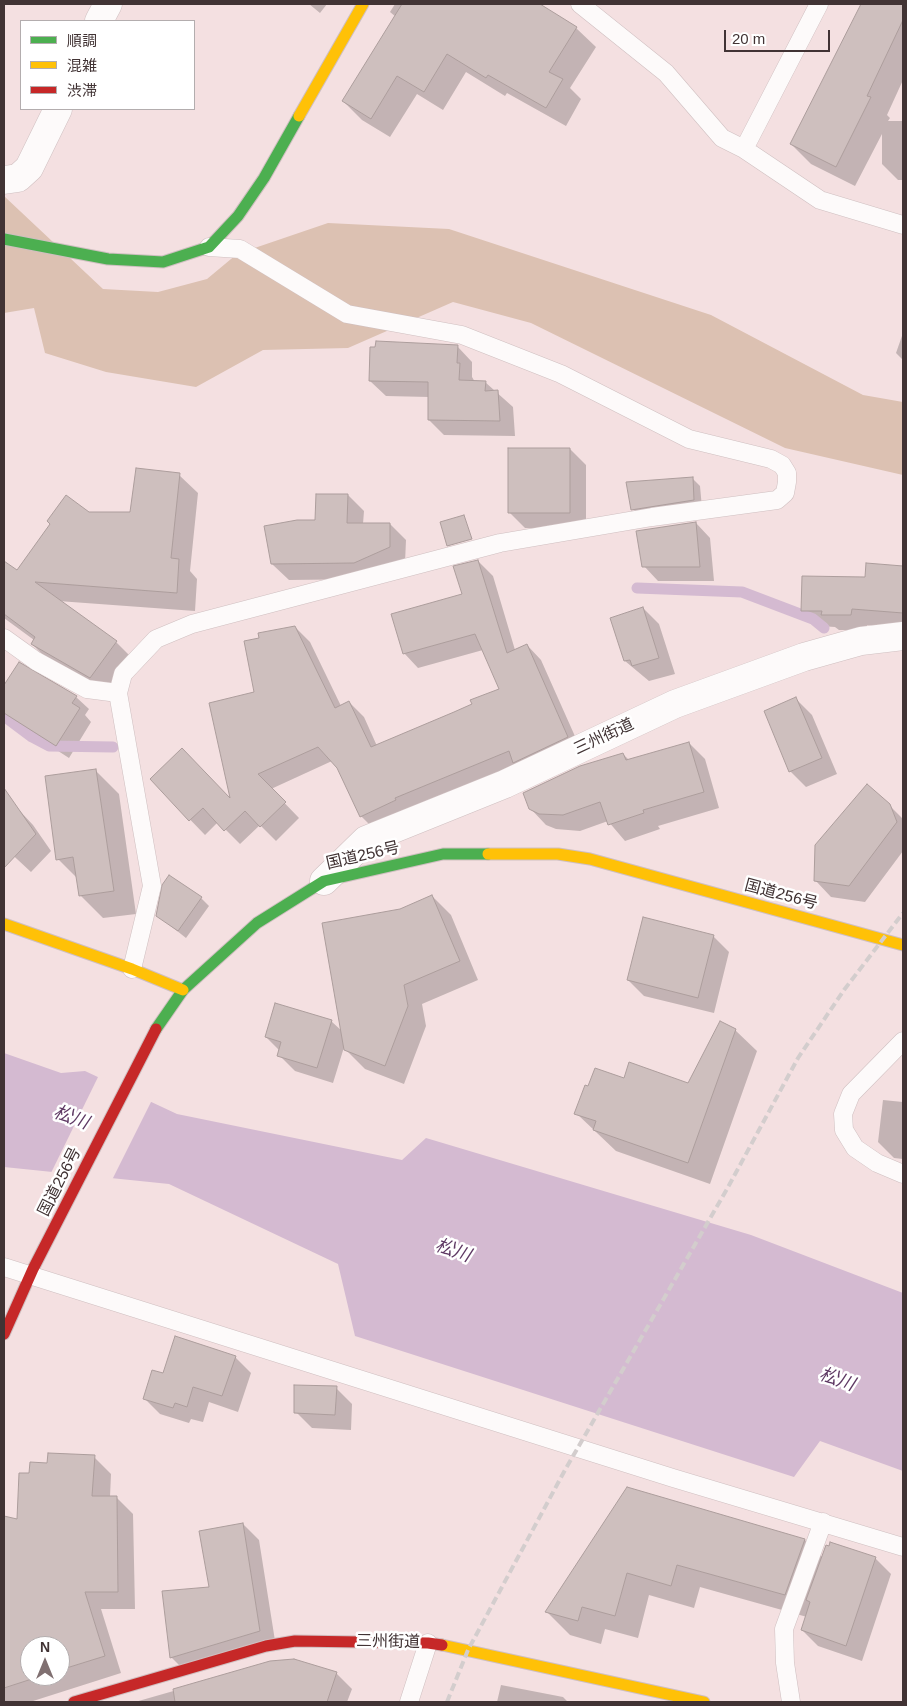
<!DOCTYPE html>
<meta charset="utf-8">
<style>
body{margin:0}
#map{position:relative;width:907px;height:1706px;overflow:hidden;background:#f4e0e1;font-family:Arial,"Noto Sans JP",sans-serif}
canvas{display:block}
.frame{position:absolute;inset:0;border:5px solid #413334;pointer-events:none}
.legend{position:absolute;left:20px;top:20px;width:175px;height:90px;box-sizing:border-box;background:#fff;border:1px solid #b3adae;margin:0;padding:6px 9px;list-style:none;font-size:15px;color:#413334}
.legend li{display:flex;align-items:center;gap:10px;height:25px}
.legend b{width:25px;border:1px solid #b3adae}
.north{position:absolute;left:20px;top:1636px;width:50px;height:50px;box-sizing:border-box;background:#fff;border:1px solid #b3adae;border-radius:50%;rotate:0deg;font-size:14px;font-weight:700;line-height:20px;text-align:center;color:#413334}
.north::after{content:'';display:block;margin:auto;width:18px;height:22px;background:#807071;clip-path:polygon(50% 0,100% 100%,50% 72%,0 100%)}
.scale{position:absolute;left:724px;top:30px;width:106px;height:22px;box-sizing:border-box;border:2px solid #413334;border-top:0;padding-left:6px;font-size:15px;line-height:18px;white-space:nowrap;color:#413334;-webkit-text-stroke:4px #fff;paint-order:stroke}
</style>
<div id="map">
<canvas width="907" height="1706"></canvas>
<div class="frame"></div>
<ul class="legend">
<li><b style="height:6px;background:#4caf50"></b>順調</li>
<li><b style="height:6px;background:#ffc107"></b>混雑</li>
<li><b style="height:6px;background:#c62828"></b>渋滞</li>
</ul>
<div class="north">N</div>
<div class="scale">20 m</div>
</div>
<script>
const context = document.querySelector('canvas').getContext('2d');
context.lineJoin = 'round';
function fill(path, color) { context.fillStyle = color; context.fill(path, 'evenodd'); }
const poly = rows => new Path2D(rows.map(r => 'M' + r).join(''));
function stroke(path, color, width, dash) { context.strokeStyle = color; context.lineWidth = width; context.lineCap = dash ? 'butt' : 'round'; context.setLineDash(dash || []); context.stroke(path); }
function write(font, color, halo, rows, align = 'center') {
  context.font = font + ' Arial,"Noto Sans JP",sans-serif'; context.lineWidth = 5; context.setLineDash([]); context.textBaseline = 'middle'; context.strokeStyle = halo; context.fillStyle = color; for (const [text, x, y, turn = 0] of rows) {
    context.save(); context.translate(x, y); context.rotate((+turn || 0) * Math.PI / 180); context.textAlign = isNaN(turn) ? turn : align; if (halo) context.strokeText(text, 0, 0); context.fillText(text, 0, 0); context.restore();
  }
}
fill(poly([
 [4,196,103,289,158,292,207,279,237,254,328,223,449,229,711,315,863,395,903,402,903,475,785,448,531,323,453,302,348,348,263,350,196,387,106,372,45,353,34,308,4,313]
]), '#dcc1b2');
fill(poly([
 [4,1053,61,1073,85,1071,177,1114,402,1160,426,1138,751,1235,903,1293,903,1471,820,1441,794,1477,355,1336,338,1264,169,1184,4,1167]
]), '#d4bad1');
fill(poly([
 [99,1075,152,1100,111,1182,50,1175]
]), '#f4e0e1');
fill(poly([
 [309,4,327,4,320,13],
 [395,4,537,4,576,28,596,47,570,88,581,99,566,126,507,93,505,96,466,72,443,110,417,94,390,137,362,120,343,101,396,17,390,12],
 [862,4,903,4,903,80,887,115,890,118,888,121,903,121,903,180,898,180,882,164,882,134,855,186,811,164,791,144],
 [903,333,903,360,896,353],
 [457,346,472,362,472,377,475,382,485,382,513,407,515,436,444,435,429,420,429,397,386,396,370,381],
 [570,449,586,465,586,528,525,528,509,512],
 [179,475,198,493,190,571,197,579,195,611,58,601,116,642,134,660,108,696,50,662,32,644,34,640,4,618,4,566,6,564,17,572,88,513,131,513],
 [692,478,700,486,702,508,641,517,633,509],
 [348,495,364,511,363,524,390,524,406,540,405,563,371,579,289,580,272,564,316,521],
 [696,523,710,538,714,581,658,581,644,566],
 [478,561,493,576,515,650,527,645,541,660,582,752,375,830,361,816,338,767,332,761,271,789,299,818,276,841,260,825,240,844,218,822,205,835,151,779,232,801,255,693,295,627,310,642,341,706,349,702,364,717,377,746,455,714,500,690,483,650,418,668,404,653,463,595],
 [868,565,903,567,903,627,867,625,867,630,839,630,835,627,819,626,803,610,867,578],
 [643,608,659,624,675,674,649,681,625,661],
 [19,663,76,697,89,709,85,715,91,722,69,758,4,716,4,687],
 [796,699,812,715,837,774,806,787,790,771],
 [689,743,705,759,719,808,658,826,660,829,625,841,608,821,580,831,556,829,546,825,530,808,623,754,629,760],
 [96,771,119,794,136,914,103,918,80,895,78,879,58,859],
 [889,805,903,819,903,851,865,902,831,897,815,880],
 [18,809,33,825,51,851,31,872,4,847,4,824],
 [432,896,451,915,478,980,422,1004,426,1026,404,1084,365,1069,346,1050,345,1044,333,1083,295,1071,279,1055,280,1051,266,1037,331,1021,343,1032,400,910],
 [201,898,209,906,186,938,157,915],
 [713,936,729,952,714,1013,644,996,628,980],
 [735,1030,757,1051,710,1184,616,1151,576,1113,689,1084],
 [883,1100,903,1102,903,1159,894,1158,878,1142],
 [235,1357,251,1373,238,1412,209,1402,203,1422,191,1419,189,1423,160,1414,144,1398,164,1375],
 [336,1388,352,1404,351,1430,312,1428,296,1412],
 [94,1457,111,1474,110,1497,116,1497,133,1514,135,1609,101,1609,121,1673,30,1702,4,1702,4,1517,18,1521,31,1474,48,1464],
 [30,1646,60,1646,60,1676,30,1676],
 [628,1489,805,1540,823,1558,875,1558,891,1574,862,1661,818,1646,802,1630,807,1617,700,1587,694,1608,649,1595,638,1638,605,1629,601,1644,570,1635,547,1612],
 [243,1524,259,1540,276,1647,187,1673,171,1657,211,1588],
 [282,1660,336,1673,352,1689,347,1702,135,1702],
 [501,1685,563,1697,568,1702,497,1702]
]), '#0003');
stroke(poly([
 [637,588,742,592,813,619,824,628],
 [4,716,32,737,49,746,113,747]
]), '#d4bad1', 11);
const building = poly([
 [402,4,540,4,577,27,549,72,563,79,546,108,488,75,486,78,447,54,424,92,397,76,371,119,342,101,402,4],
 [861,4,903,4,903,20,867,96,871,97,836,167,790,144,861,4],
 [376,341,458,345,457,363,460,363,459,380,486,381,485,391,498,390,500,421,428,420,428,382,369,381,370,347,375,347,376,341],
 [508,448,570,448,570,513,508,513,508,448],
 [136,468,180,473,171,558,179,559,177,593,35,582,117,641,90,678,31,644,35,637,4,614,4,561,17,570,50,524,47,521,66,495,89,512,130,512,136,468],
 [693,477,694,500,631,510,626,482,693,477],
 [316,494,348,494,347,523,390,523,390,547,354,563,271,564,264,526,297,520,315,520,316,494],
 [464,515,472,539,447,546,440,522,464,515],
 [696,522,700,567,642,567,636,531,696,522],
 [478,560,507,653,527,644,568,737,513,763,509,751,395,798,396,800,360,817,337,768,318,747,258,774,286,802,260,827,245,811,224,831,203,808,189,821,150,779,182,748,230,798,209,703,254,692,244,641,259,638,258,633,295,626,335,708,349,701,371,747,454,712,472,704,470,700,499,689,475,634,403,654,391,614,462,594,453,566,478,560],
 [866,563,903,566,903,613,852,609,851,615,821,615,822,611,801,611,802,576,865,577,866,563],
 [643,607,659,658,632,666,630,660,624,661,610,618,643,607],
 [19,662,77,696,72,703,80,708,56,746,4,713,4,685,19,662],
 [796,697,822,758,789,772,764,711,796,697],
 [689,742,704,792,643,810,644,813,608,825,600,802,563,815,539,814,529,809,523,793,580,766,623,753,626,760,689,742],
 [96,769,114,891,79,896,73,857,56,860,45,776,96,769],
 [867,784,890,804,897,822,849,886,814,881,815,845,867,784],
 [4,788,36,834,4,868,4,788],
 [169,875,202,897,178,931,156,916,162,885,169,875],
 [432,895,460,961,404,985,408,1006,385,1066,344,1050,322,923,400,909,432,895],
 [643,917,714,935,698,998,627,980,643,917],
 [275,1003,332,1020,317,1068,277,1056,281,1042,265,1037,275,1003],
 [720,1021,736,1029,688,1163,593,1130,596,1121,574,1114,585,1085,588,1086,595,1068,624,1078,629,1062,688,1083,720,1021],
 [175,1336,236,1356,222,1396,193,1387,187,1407,175,1403,173,1408,143,1399,152,1370,163,1373,175,1336],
 [294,1385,337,1386,335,1415,294,1413,294,1385],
 [48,1453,95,1455,92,1496,117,1496,118,1592,85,1592,105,1656,60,1670,60,1646,30,1646,30,1676,41,1676,4,1688,4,1516,17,1519,19,1473,29,1473,30,1462,47,1463,48,1453],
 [627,1487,805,1539,785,1595,677,1565,671,1586,627,1573,615,1616,582,1607,578,1621,545,1612,627,1487],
 [243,1523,260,1631,170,1658,162,1591,209,1587,199,1531,243,1523],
 [830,1542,876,1557,846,1646,801,1630,810,1602,806,1600,826,1545,829,1546,830,1542],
 [294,1659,337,1672,327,1702,175,1702,173,1689,270,1661,294,1659]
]);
fill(building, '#cebfbe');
stroke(building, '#ac9d9c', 1);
const lane = poly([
 [580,4,666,73,722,138,744,149,820,200,903,225],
 [744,149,819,4],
 [4,638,36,661,87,689,118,693],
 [132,969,152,886,118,693,123,674,156,639,192,624,500,543,652,517,777,500,785,493,787,482,787,473,782,465,771,459,689,439,561,374,462,335,347,314,240,249,209,247],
 [903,1041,851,1094,843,1114,844,1130,855,1148,877,1163,903,1174],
 [4,1267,673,1478,903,1547],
 [409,1702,428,1643],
 [791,1702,785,1663,784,1629,823,1522]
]);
const street = poly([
 [99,21,108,4],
 [4,180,18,178,29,168,58,109],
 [324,881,366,840,505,784,675,704,804,657,861,641,903,636]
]);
const fast = poly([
 [4,239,108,259,163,262,209,247,238,216,264,178,299,116],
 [156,1029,183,990,257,923,324,881,443,854,488,854]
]);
const slow = poly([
 [299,116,363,4],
 [488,854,558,854,590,859,903,945],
 [4,924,132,969,183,990],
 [442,1645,704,1702]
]);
const jam = poly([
 [4,1334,33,1269,156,1029],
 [74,1702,266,1646,295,1641,428,1643,442,1645]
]);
stroke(lane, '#cfbfc0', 19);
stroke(street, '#cfbfc0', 29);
stroke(fast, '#cfbfc0', 13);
stroke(slow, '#cfbfc0', 13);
stroke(jam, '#cfbfc0', 13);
stroke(lane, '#fdfafa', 18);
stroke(street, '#fdfafa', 28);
stroke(fast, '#4caf50', 11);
stroke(slow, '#ffc107', 11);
stroke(jam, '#c62828', 11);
stroke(poly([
 [447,1702,468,1650,565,1470,727,1189,798,1058,844,990,903,913]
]), '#d3cdcd', 4, [8, 4]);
write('16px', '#413334', '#fff', [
 ["三州街道",604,737,-25],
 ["国道256号",363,856,-13],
 ["国道256号",781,895,15],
 ["国道256号",60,1182,-63],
 ["三州街道",388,1642,1]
]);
write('italic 18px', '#5e3863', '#fff', [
 ["松川",71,1118,20],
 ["松川",453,1251,19],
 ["松川",837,1380,19]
]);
</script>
